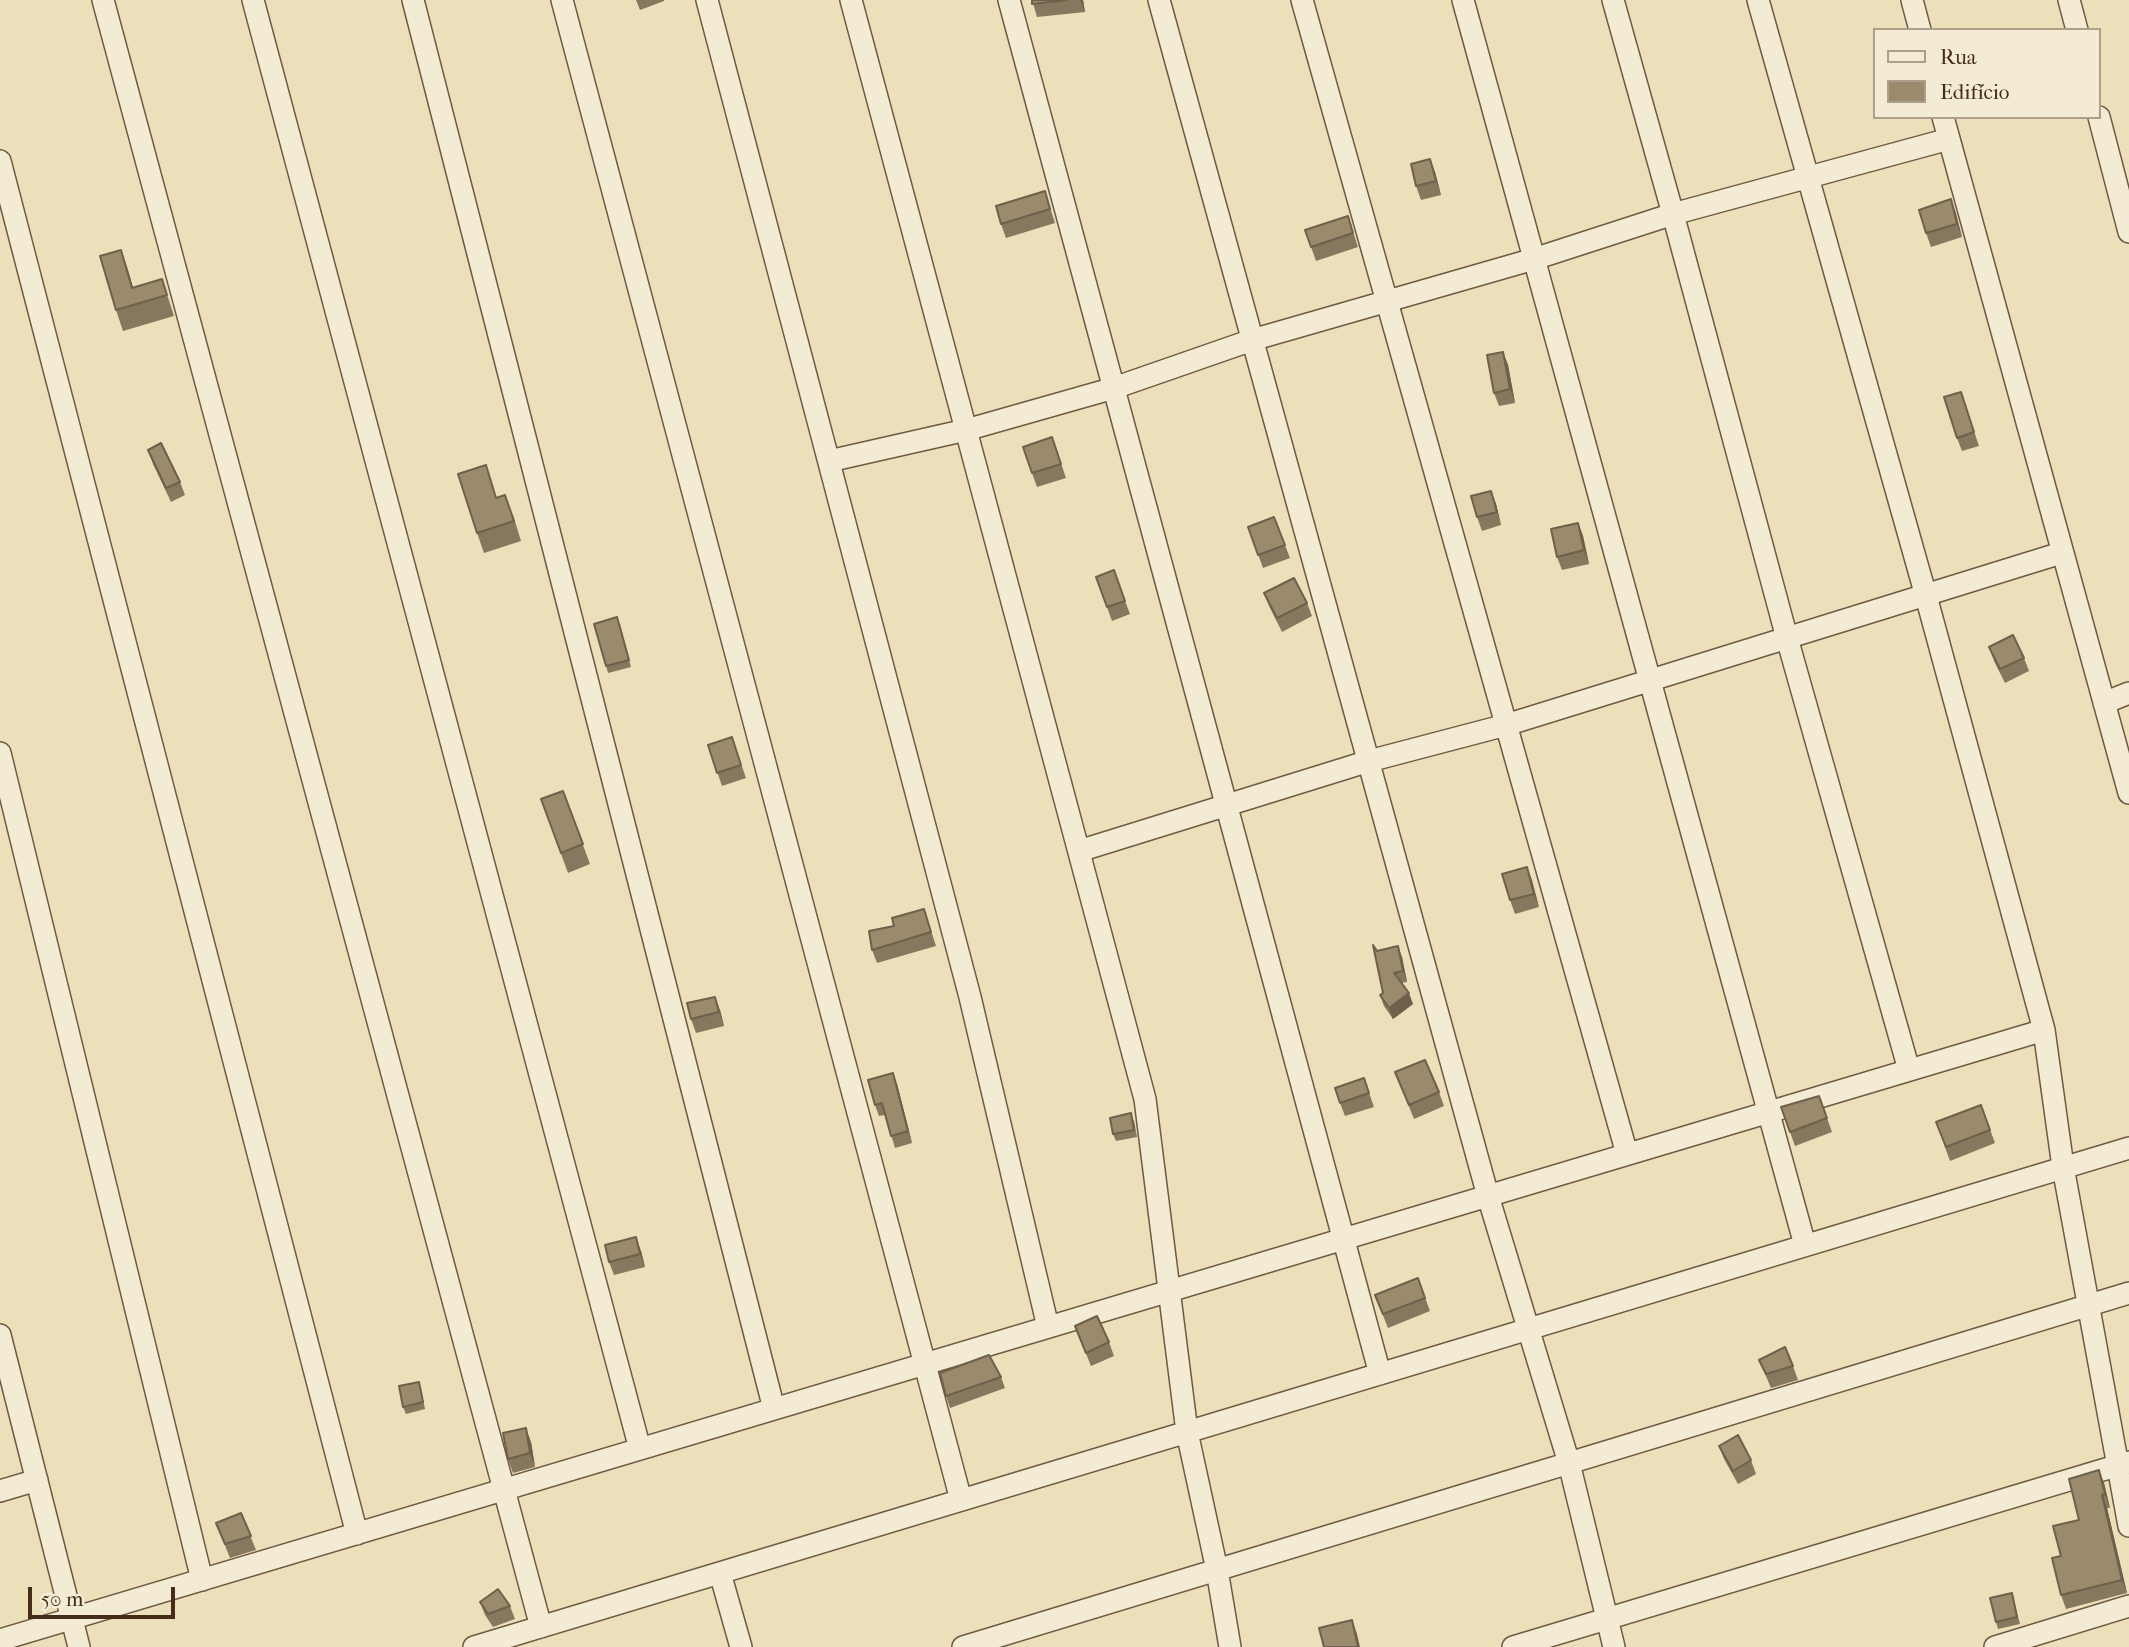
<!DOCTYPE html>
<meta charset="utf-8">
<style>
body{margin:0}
#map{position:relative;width:2129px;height:1647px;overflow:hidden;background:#ece0bb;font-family:"IM FELL French Canon",serif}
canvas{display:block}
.legend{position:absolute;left:1873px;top:28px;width:228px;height:91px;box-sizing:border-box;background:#f3ebd3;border:2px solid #ad9f89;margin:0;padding:9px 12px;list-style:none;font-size:21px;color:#452c19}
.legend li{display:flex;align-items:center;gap:14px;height:35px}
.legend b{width:35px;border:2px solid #ad9f89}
.scale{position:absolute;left:28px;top:1587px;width:147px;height:32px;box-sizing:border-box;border:4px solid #452c19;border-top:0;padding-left:9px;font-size:21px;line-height:24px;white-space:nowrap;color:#452c19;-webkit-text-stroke:5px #f3ebd3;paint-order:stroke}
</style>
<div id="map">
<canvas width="2129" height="1647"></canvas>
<ul class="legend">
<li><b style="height:9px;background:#f3ebd3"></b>Rua</li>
<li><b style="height:19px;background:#9c8a6d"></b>Edifício</li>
</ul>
<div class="scale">50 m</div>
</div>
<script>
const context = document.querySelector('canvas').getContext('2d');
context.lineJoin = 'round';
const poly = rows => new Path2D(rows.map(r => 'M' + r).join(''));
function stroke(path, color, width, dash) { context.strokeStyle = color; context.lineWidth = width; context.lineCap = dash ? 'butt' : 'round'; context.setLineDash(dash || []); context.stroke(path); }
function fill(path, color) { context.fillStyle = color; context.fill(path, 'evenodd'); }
const minor = poly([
 [103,0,541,1627],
 [253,0,640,1449],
 [413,0,774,1409],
 [562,0,961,1500],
 [707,0,970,997,1048,1327],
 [851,0,1145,1099,1187,1432,1217,1570,1230,1647],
 [1009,0,1380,1374],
 [1159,0,1488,1196,1569,1463,1614,1647],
 [1302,0,1627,1154],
 [1463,0,1805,1245],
 [1613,0,1673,214,1787,638,1909,1070],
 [1758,0,1926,596,2044,1030,2063,1167,2129,1526],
 [1912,0,1920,30],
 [2069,0,2077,30],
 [1943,117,2129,793],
 [2099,117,2129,232],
 [0,161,357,1534],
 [829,461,966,430,1114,388,1252,340,1534,259,1673,214,1949,139],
 [2104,703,2129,693],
 [0,753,202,1580],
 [1079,851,1369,761,1506,725,2061,553],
 [0,1335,79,1647],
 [0,1491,37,1480],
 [720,1573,741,1647],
 [0,1640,2044,1030],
 [474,1647,2129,1148],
 [963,1647,2129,1293],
 [1513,1647,2129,1462],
 [1995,1647,2129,1606]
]);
stroke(minor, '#6f5942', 24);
stroke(minor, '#f3ebd3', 21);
fill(poly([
 [636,0,664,0,664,1,640,10],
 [1032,0,1083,0,1085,12,1037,17],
 [1430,159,1435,172,1441,195,1421,200,1416,186],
 [1045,191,1055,223,1006,238,1001,224],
 [1951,199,1962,237,1931,247,1926,233],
 [1348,216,1358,247,1316,261,1305,230],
 [121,250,133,288,162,279,174,316,123,331,116,310],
 [1503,352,1508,365,1515,403,1499,406,1494,393],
 [1961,392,1979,446,1962,451,1957,438],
 [148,450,180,482,185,495,171,502,153,464],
 [1057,451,1066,478,1037,487,1032,473],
 [1491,491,1496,504,1501,525,1482,531,1477,517],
 [497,497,513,515,521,541,484,553,477,533],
 [1274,517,1290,558,1263,568,1248,527],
 [1578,523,1583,536,1589,564,1562,570,1557,557],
 [1096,577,1125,601,1130,614,1112,621],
 [1264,593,1307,603,1312,616,1282,632,1269,606],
 [620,624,631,667,608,673,606,666],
 [1989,647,2024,658,2029,671,2005,683,1994,661],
 [732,737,746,778,722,786,708,745],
 [563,791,590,864,568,873,541,799],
 [1527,867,1539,907,1515,914,1510,900],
 [924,909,936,946,877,963,872,950,894,926],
 [1377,951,1402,957,1407,982,1401,983,1413,1004,1393,1019,1384,1006,1380,995,1383,993],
 [720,1010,724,1026,696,1033,691,1019],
 [1395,1072,1439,1092,1444,1106,1414,1119],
 [1364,1078,1374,1107,1345,1116,1340,1103],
 [897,1084,912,1143,895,1148,885,1115,879,1116,875,1105],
 [1981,1105,1995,1143,1950,1161,1936,1122],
 [1781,1107,1827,1118,1832,1132,1795,1146],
 [1134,1120,1137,1137,1116,1141,1113,1134],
 [641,1251,645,1267,614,1275,609,1262],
 [1418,1278,1430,1311,1388,1328,1375,1295],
 [1075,1326,1109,1342,1114,1356,1091,1366],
 [1759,1360,1793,1366,1798,1380,1771,1388],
 [1001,1377,1005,1388,950,1408,946,1396],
 [421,1389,425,1409,406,1414,403,1407],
 [531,1442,535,1467,513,1473,508,1459],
 [1719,1446,1751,1460,1756,1474,1738,1484,1724,1459],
 [2104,1483,2110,1508,2107,1508,2127,1593,2066,1609,2061,1595,2061,1556,2079,1520],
 [241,1513,256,1550,230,1558,216,1523],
 [2012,1593,2020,1624,1998,1629,1996,1622],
 [480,1602,510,1606,515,1619,493,1627,485,1615]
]), '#86775e');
fill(poly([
 [1080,0,1083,0,1085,12],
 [1430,159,1435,172,1441,195,1436,181],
 [1951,199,1956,213,1962,237,1957,224],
 [121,250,128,270,139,308,132,288],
 [1503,352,1508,365,1515,403,1510,389],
 [1491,491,1496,504,1501,525,1497,512],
 [1578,523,1583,536,1589,564,1584,550],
 [1527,867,1532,880,1539,907,1534,894],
 [1398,946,1402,957,1407,982,1403,971],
 [1409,993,1413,1004,1393,1019,1389,1008],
 [715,997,720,1010,724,1026,719,1012],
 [893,1073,897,1084,912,1143,908,1131],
 [636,1237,641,1251,645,1267,640,1254],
 [526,1428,531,1442,535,1467,530,1453],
 [2099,1470,2104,1483,2110,1508,2105,1494],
 [2102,1495,2107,1508,2127,1593,2122,1580],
 [1352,1620,1357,1634,1360,1647,1358,1647]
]), '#6d614c');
const building = poly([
 [1032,0,1067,0,1032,4,1032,0],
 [1430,159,1436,181,1416,186,1411,164,1430,159],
 [1045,191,1050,209,1001,224,996,206,1045,191],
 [1951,199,1957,224,1926,233,1919,210,1951,199],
 [1348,216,1353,233,1311,247,1305,230,1348,216],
 [121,250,132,288,162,279,167,295,116,310,100,256,121,250],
 [1503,352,1510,389,1494,393,1487,355,1503,352],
 [1961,392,1974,432,1957,438,1944,397,1961,392],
 [1052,437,1061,464,1032,473,1023,447,1052,437],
 [161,443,180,482,166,488,148,450,161,443],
 [486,465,496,498,505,495,514,521,477,533,458,474,486,465],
 [1491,491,1497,512,1477,517,1471,496,1491,491],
 [1274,517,1285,545,1258,555,1248,527,1274,517],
 [1578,523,1584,550,1557,557,1551,529,1578,523],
 [1114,570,1125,601,1107,607,1096,577,1114,570],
 [1294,578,1307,603,1277,618,1264,593,1294,578],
 [617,617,629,660,606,666,594,624,617,617],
 [2013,635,2024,658,2000,669,1989,647,2013,635],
 [732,737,741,765,717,773,708,745,732,737],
 [563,791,583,844,561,853,541,799,563,791],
 [1527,867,1534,894,1510,900,1502,874,1527,867],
 [924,909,931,932,872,950,869,931,894,926,892,918,924,909],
 [1373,945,1377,951,1398,946,1403,971,1394,973,1409,993,1389,1008,1380,995,1383,993,1373,945],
 [715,997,719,1012,691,1019,687,1003,715,997],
 [1425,1060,1439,1092,1409,1105,1395,1072,1425,1060],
 [893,1073,908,1131,891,1136,882,1103,875,1105,868,1080,893,1073],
 [1364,1078,1369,1093,1340,1103,1335,1088,1364,1078],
 [1819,1096,1827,1118,1790,1132,1781,1107,1819,1096],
 [1981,1105,1990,1130,1946,1147,1936,1122,1981,1105],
 [1131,1113,1134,1130,1113,1134,1110,1118,1131,1113],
 [636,1237,640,1254,609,1262,605,1245,636,1237],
 [1418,1278,1425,1298,1383,1314,1375,1295,1418,1278],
 [1097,1316,1109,1342,1086,1353,1075,1326,1097,1316],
 [1785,1347,1793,1366,1766,1374,1759,1360,1785,1347],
 [989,1355,1001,1377,946,1396,940,1373,989,1355],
 [419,1382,423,1402,403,1407,399,1386,419,1382],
 [526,1428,530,1453,508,1459,503,1433,526,1428],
 [1738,1435,1751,1460,1733,1471,1719,1446,1738,1435],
 [2099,1470,2105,1494,2102,1495,2122,1580,2061,1595,2052,1558,2061,1556,2053,1526,2079,1520,2069,1479,2099,1470],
 [241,1513,251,1536,225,1544,216,1523,241,1513],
 [498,1589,510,1606,488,1614,480,1602,498,1589],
 [2012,1593,2017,1617,1996,1622,1990,1598,2012,1593],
 [1352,1620,1358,1647,1324,1647,1319,1628,1352,1620]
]);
fill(building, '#9c8a6d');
stroke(building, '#6d614c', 2);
</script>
